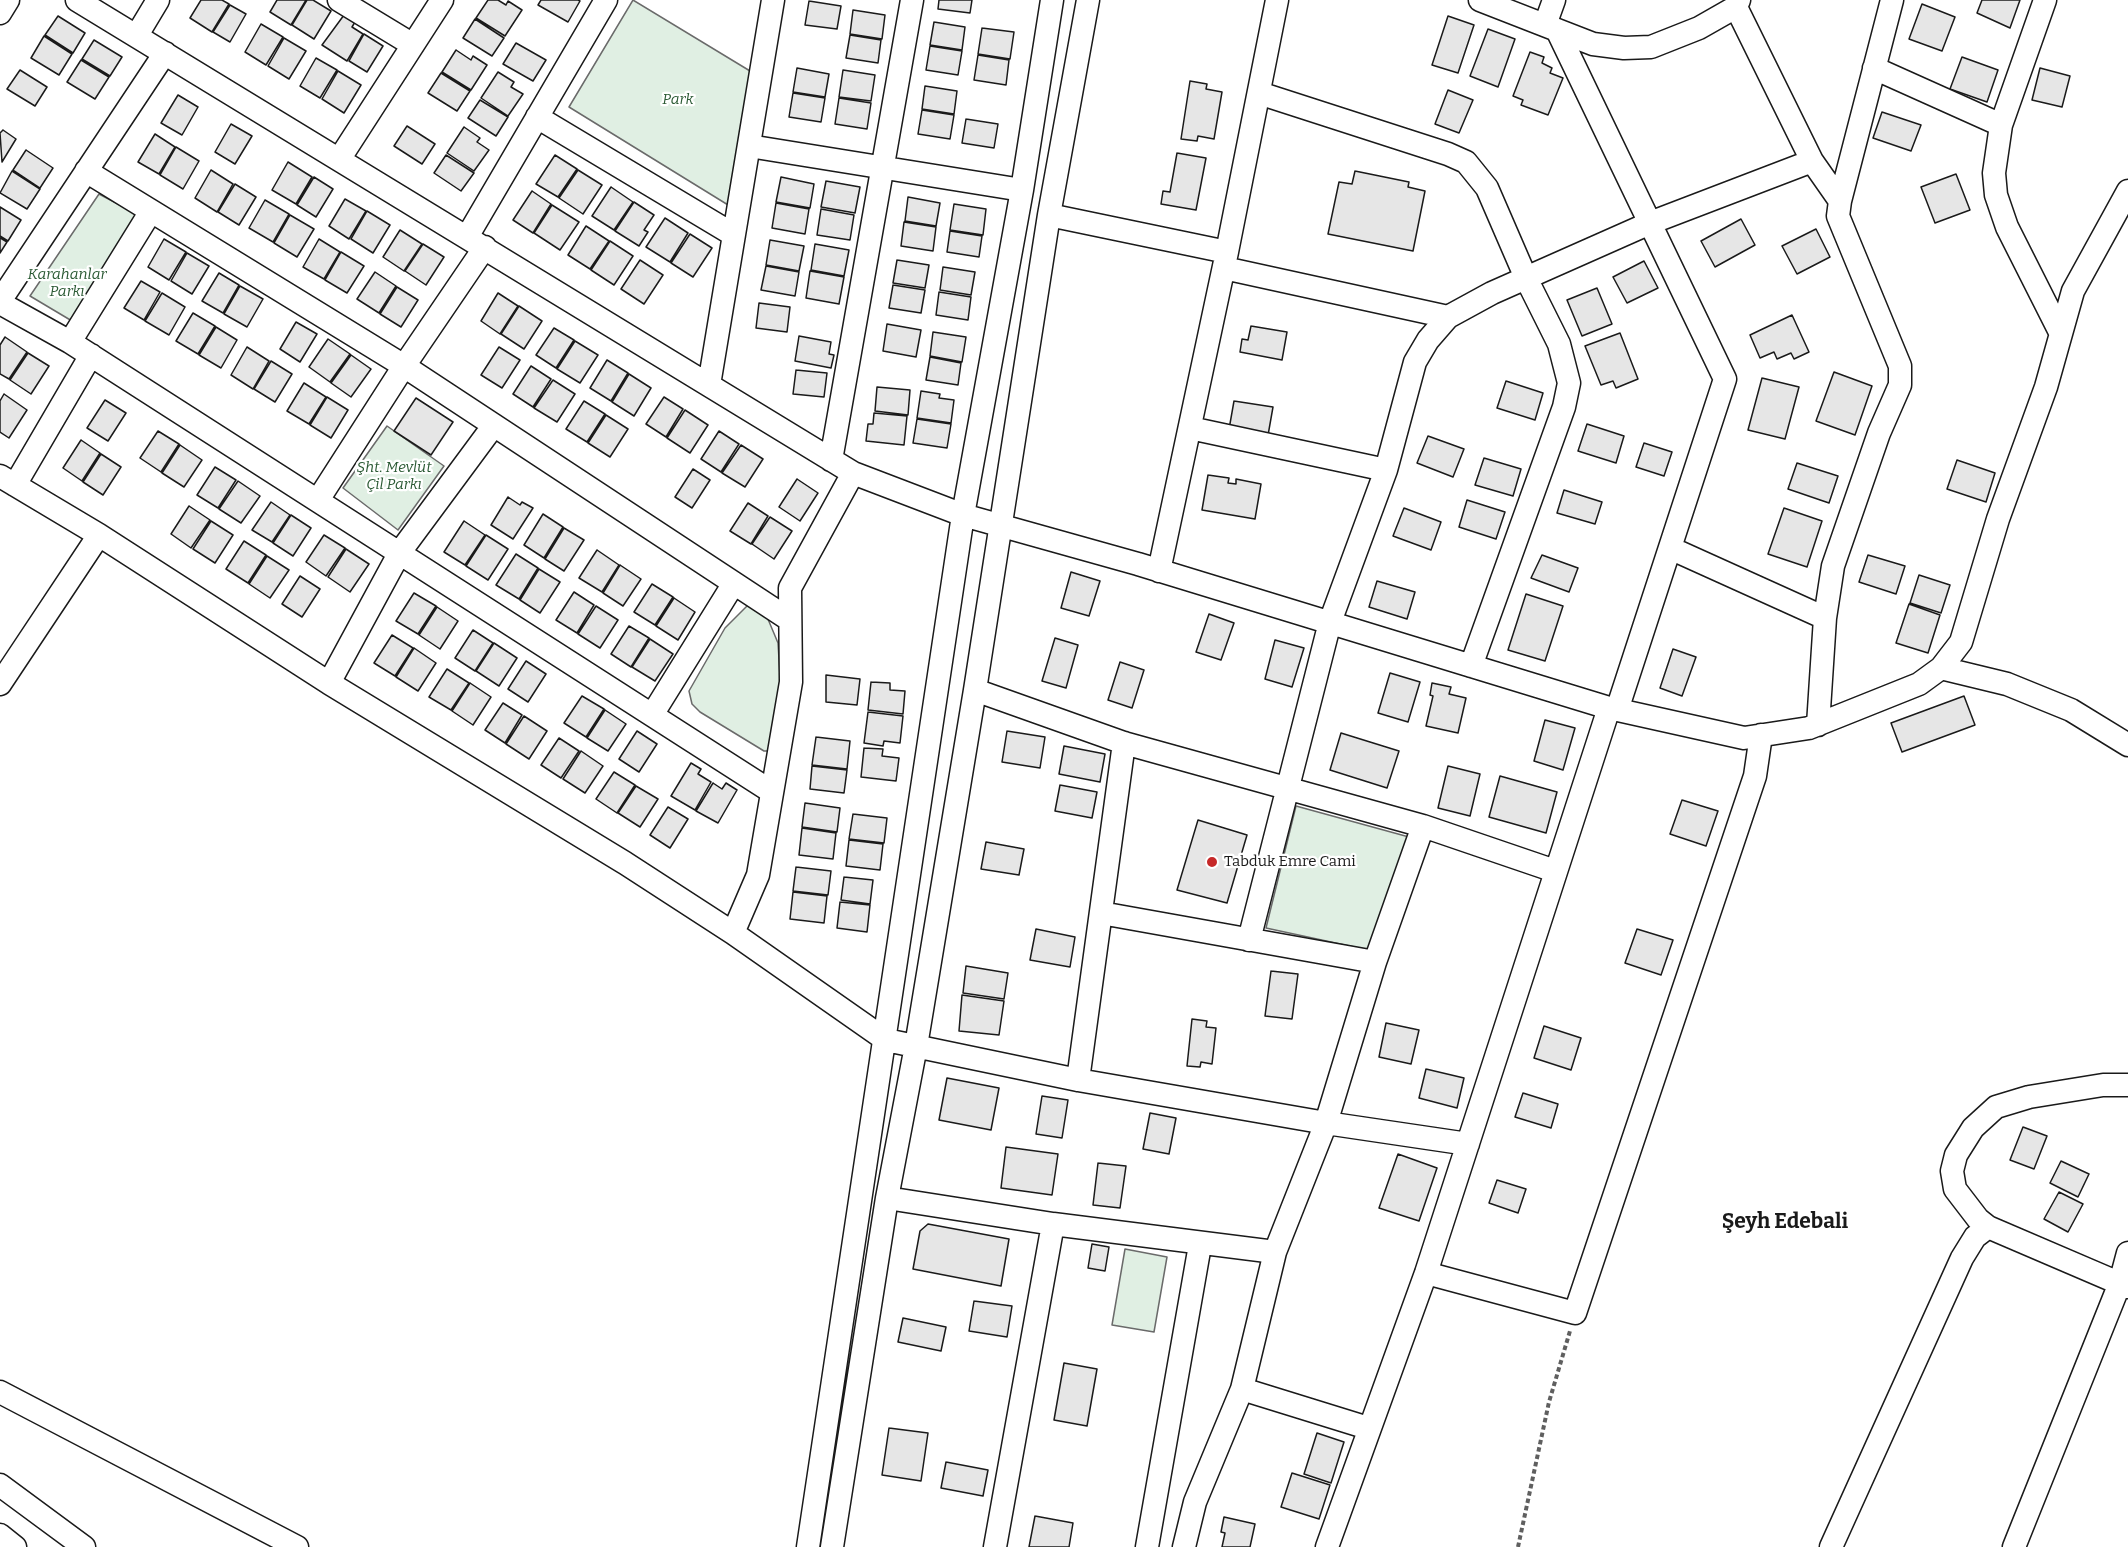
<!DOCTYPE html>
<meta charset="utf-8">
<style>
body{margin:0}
canvas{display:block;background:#fff}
</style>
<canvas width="2128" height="1547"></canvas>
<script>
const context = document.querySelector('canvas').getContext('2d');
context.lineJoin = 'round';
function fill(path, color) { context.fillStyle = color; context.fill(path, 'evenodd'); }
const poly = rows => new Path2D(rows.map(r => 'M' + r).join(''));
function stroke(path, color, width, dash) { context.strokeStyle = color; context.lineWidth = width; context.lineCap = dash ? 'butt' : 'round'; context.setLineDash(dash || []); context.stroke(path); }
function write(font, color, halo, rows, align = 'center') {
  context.font = font + ' Bitter,serif'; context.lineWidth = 4.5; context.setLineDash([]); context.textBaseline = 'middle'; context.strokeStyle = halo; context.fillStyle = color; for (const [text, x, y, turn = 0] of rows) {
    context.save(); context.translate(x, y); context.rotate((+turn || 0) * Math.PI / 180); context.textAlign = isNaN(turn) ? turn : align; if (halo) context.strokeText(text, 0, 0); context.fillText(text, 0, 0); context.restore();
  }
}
const green = poly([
 [633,0,755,74,733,208,569,107,633,0],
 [99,194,137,214,72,321,30,296,99,194],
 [387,426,444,466,398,530,343,488,387,426],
 [747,606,756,606,765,612,778,643,781,692,769,751,764,751,700,712,692,704,689,691,725,628,747,606],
 [1296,806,1409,837,1368,950,1266,928,1296,806],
 [1125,1249,1167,1257,1154,1332,1112,1325,1125,1249]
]);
fill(green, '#e0efe3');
stroke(green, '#6a6a6a', 1.5);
const building = poly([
 [201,0,222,0,229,4,212,32,190,18,201,0],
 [277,0,306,0,291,25,270,12,277,0],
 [307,0,313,0,331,11,314,39,292,25,307,0],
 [488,0,498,0,506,5,508,1,522,10,505,36,476,18,488,0],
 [541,0,578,0,580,1,568,22,538,5,541,0],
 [939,0,972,0,970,13,938,9,939,0],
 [1982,0,2020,0,2010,28,1977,13,1982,0],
 [809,1,841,6,837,29,805,25,809,1],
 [1922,4,1955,17,1942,51,1909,39,1922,4],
 [230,5,246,14,230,42,213,32,230,5],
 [853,10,885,15,882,39,850,34,853,10],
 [344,15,355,22,352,27,363,34,347,61,322,45,344,15],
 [58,16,85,33,73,53,45,35,58,16],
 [1448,16,1474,25,1458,73,1432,65,1448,16],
 [475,19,504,38,492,56,463,38,475,19],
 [934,22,965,27,962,50,930,45,934,22],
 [261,24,283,37,266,65,245,52,261,24],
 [982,28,1014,32,1010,59,978,54,982,28],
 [1488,29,1515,39,1498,87,1470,76,1488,29],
 [364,34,383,46,367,72,349,61,364,34],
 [850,35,881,40,878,63,846,58,850,35],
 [44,36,72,54,59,75,31,58,44,36],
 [284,38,306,51,289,79,268,66,284,38],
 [94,40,122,57,110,76,82,59,94,40],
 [516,43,546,60,533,81,503,64,516,43],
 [930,46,962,51,958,75,926,70,930,46],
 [456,50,471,60,473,56,487,65,471,90,442,72,456,50],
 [1530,52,1544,57,1542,63,1552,68,1550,73,1563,78,1548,115,1521,105,1523,100,1513,96,1530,52],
 [978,55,1009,60,1006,85,974,80,978,55],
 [1962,57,1998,70,1987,102,1950,89,1962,57],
 [316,58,337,70,320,98,300,86,316,58],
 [81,60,109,77,95,99,67,82,81,60],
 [797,68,829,74,825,97,793,92,797,68],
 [2040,68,2070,76,2062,107,2032,100,2040,68],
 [20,70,47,87,35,106,7,89,20,70],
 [843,70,875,75,871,101,839,97,843,70],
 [338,71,361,85,344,113,322,99,338,71],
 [498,72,514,82,511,87,523,94,508,116,481,98,498,72],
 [441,73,470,91,457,111,428,93,441,73],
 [1190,81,1207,84,1206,89,1222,92,1214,139,1198,136,1197,141,1181,139,1190,81],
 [925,86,957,91,954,114,922,109,925,86],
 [1448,90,1473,100,1459,133,1435,124,1448,90],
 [793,93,825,98,821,122,789,117,793,93],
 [178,95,198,107,182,135,161,123,178,95],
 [839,98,871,103,867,129,835,124,839,98],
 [480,100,508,117,496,136,468,118,480,100],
 [922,110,954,115,950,139,918,134,922,110],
 [1882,112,1921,125,1911,151,1873,138,1882,112],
 [966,119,998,124,994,148,962,143,966,119],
 [231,124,252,136,235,164,215,152,231,124],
 [407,126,435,144,422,164,394,146,407,126],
 [464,127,480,138,477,142,489,150,474,171,447,153,464,127],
 [3,130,16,139,2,162,0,133,3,130],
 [155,134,175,147,159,174,138,162,155,134],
 [176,147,199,161,183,189,160,175,176,147],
 [26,150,53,168,40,188,13,170,26,150],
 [1177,153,1206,158,1196,210,1161,204,1163,191,1170,192,1177,153],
 [446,155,474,173,461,191,434,173,446,155],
 [555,155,577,169,558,197,536,184,555,155],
 [288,162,312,177,296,204,272,190,288,162],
 [211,170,233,184,217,212,195,198,211,170],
 [578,170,602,185,583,214,559,198,578,170],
 [12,171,40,189,27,209,0,193,12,171],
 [1355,171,1409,182,1408,187,1425,191,1413,251,1328,234,1339,182,1352,184,1355,171],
 [1956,174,1970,210,1935,223,1921,187,1956,174],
 [314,177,333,189,316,217,297,205,314,177],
 [781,177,814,184,810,208,776,202,781,177],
 [826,181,860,187,855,213,821,207,826,181],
 [235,184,256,197,239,225,218,212,235,184],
 [611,187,633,202,614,230,592,216,611,187],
 [532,191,551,204,533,233,513,220,532,191],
 [908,197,940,203,936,226,905,221,908,197],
 [345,199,366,211,349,239,329,226,345,199],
 [265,200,289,214,273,242,249,228,265,200],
 [634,202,654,215,644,230,648,232,639,246,615,231,634,202],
 [776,203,809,209,805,234,772,228,776,203],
 [954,204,986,209,983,235,950,230,954,204],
 [552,205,579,222,560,250,534,233,552,205],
 [0,207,21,220,8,241,0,236,0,207],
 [821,209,854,215,850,240,817,235,821,209],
 [367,211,390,225,373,253,351,239,367,211],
 [290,215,314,229,297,257,274,243,290,215],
 [665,218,688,233,670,262,646,247,665,218],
 [1741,219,1755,245,1715,267,1701,241,1741,219],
 [904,222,936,227,933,251,901,246,904,222],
 [586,226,609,241,590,269,568,255,586,226],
 [1816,229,1830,257,1797,274,1782,246,1816,229],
 [400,230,422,244,404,271,383,257,400,230],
 [950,231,982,236,979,257,947,252,950,231],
 [690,234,712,248,693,277,671,263,690,234],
 [0,238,7,242,0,253,0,238],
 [164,239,186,252,169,280,148,267,164,239],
 [319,239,340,252,324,279,303,267,319,239],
 [770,240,804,246,799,271,766,265,770,240],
 [610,241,633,256,614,285,591,270,610,241],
 [423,244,444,257,426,285,405,271,423,244],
 [815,244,849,250,844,276,811,270,815,244],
 [341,252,364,266,347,293,325,280,341,252],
 [187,253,209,266,192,294,171,281,187,253],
 [640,260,663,275,644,304,621,289,640,260],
 [897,260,929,265,925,288,893,283,897,260],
 [1644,261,1658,288,1627,303,1613,277,1644,261],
 [766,266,799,272,795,296,761,290,766,266],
 [943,267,975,272,971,295,940,290,943,267],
 [810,271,844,277,839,304,806,298,810,271],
 [375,272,396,286,379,313,357,299,375,272],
 [219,273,239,285,223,313,202,301,219,273],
 [141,281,160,292,144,320,124,308,141,281],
 [893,285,925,290,921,313,889,308,893,285],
 [240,286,263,299,247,327,224,314,240,286],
 [397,287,418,300,401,327,380,314,397,287],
 [1597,288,1612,324,1582,336,1567,300,1597,288],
 [939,292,971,297,968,320,936,315,939,292],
 [162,293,185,307,169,335,145,321,162,293],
 [498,293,518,306,500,334,481,321,498,293],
 [759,303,790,307,787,332,756,328,759,303],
 [519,306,542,321,524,349,501,334,519,306],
 [193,313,215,326,198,354,176,341,193,313],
 [1792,315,1809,352,1794,359,1791,353,1777,359,1774,352,1760,358,1750,335,1792,315],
 [296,322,317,334,300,362,280,349,296,322],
 [887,324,921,330,916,357,883,351,887,324],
 [1251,326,1287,332,1282,360,1240,352,1242,339,1248,340,1251,326],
 [216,327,237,340,221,368,199,355,216,327],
 [554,328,574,340,556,368,536,355,554,328],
 [933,332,966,337,962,362,930,356,933,332],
 [1620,333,1638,379,1616,388,1613,381,1601,385,1585,346,1620,333],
 [799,336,831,342,829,354,834,355,831,368,795,361,799,336],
 [5,337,27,352,9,379,0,374,0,345,5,337],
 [328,339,350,354,330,382,309,367,328,339],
 [575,341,598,355,580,383,557,369,575,341],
 [247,347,269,361,253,389,231,375,247,347],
 [499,347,520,360,502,388,481,375,499,347],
 [28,353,49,366,31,394,10,380,28,353],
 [351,355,371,369,351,397,331,383,351,355],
 [930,357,961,363,958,385,926,380,930,357],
 [607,360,628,373,611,401,590,388,607,360],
 [271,361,292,374,275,402,254,389,271,361],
 [531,366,551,379,533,407,513,394,531,366],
 [796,370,827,373,824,397,793,394,796,370],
 [1834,372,1872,386,1855,435,1816,421,1834,372],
 [629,374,651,388,634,416,612,402,629,374],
 [1762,378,1799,387,1785,439,1748,430,1762,378],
 [553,380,575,394,557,422,534,408,553,380],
 [1506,381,1543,393,1535,420,1497,408,1506,381],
 [304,383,326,397,309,424,287,411,304,383],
 [877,387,910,390,908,415,875,411,877,387],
 [921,391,940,394,939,398,954,400,951,423,917,418,921,391],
 [4,394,27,410,9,438,0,432,0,401,4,394],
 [327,397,348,410,331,438,310,425,327,397],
 [664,397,683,409,666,437,646,424,664,397],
 [416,398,453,422,431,455,394,431,416,398],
 [105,400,126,413,108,441,87,428,105,400],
 [584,401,605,414,587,442,566,429,584,401],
 [1234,401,1273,407,1267,441,1228,435,1234,401],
 [685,410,708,425,690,453,667,438,685,410],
 [874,413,907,416,904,445,866,441,868,424,873,424,874,413],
 [606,415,628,429,610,457,588,443,606,415],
 [917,419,951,424,947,448,913,443,917,419],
 [1587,424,1624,436,1616,463,1578,451,1587,424],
 [158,431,179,444,161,472,140,458,158,431],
 [719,431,739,444,721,472,701,459,719,431],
 [1428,436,1464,449,1453,477,1417,463,1428,436],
 [81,440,100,453,82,481,63,468,81,440],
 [1644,443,1672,452,1664,476,1636,467,1644,443],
 [180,445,202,460,184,487,162,473,180,445],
 [741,445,763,459,745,487,722,473,741,445],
 [101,454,121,467,103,495,83,482,101,454],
 [1484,458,1521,469,1513,496,1475,485,1484,458],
 [1957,460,1995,473,1986,502,1947,489,1957,460],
 [1797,463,1838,476,1829,503,1788,489,1797,463],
 [215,467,236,480,218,508,197,495,215,467],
 [693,469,710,480,692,508,675,497,693,469],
 [1208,475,1229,478,1228,483,1236,484,1236,479,1261,484,1255,519,1202,510,1208,475],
 [797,479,818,493,800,521,779,507,797,479],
 [238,481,260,496,241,523,219,509,238,481],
 [1564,490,1602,502,1595,524,1557,513,1564,490],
 [508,497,520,505,522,502,533,508,513,539,491,525,508,497],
 [1467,500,1505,512,1496,539,1459,527,1467,500],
 [271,502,290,515,272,542,252,530,271,502],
 [748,503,768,516,751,544,730,531,748,503],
 [189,506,210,520,191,548,171,534,189,506],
 [1404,508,1441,522,1431,550,1393,536,1404,508],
 [1784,508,1822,521,1807,567,1768,554,1784,508],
 [543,514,563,527,544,558,524,545,543,514],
 [291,515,311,528,293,556,273,543,291,515],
 [770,517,792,531,774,559,752,544,770,517],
 [211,521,233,535,215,563,193,549,211,521],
 [464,521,485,535,465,565,444,552,464,521],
 [564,528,584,540,564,571,545,559,564,528],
 [324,535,345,548,326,576,306,562,324,535],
 [486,535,508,549,488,580,466,566,486,535],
 [244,541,266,555,248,583,226,569,244,541],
 [346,549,369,564,350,592,328,577,346,549],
 [597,550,619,565,602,592,579,578,597,550],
 [516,554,538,568,519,599,496,585,516,554],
 [1542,555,1578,568,1569,592,1531,578,1542,555],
 [1868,555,1905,566,1896,594,1859,582,1868,555],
 [267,556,289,570,270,598,249,584,267,556],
 [620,565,641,579,623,606,603,593,620,565],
 [539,569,560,582,540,613,520,600,539,569],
 [1071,572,1100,581,1089,616,1061,608,1071,572],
 [1919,575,1950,585,1941,613,1910,603,1919,575],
 [300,576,320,589,302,617,282,604,300,576],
 [1377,581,1415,592,1407,619,1369,607,1377,581],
 [652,584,673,597,655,625,634,612,652,584],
 [574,592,594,605,577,633,556,620,574,592],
 [414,593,436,606,418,634,396,621,414,593],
 [1526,594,1563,606,1545,661,1508,650,1526,594],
 [674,598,695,612,678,640,656,626,674,598],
 [1909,604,1940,615,1928,653,1896,643,1909,604],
 [596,606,618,620,600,648,578,634,596,606],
 [437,607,458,621,440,649,419,635,437,607],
 [1209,614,1234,623,1221,660,1196,652,1209,614],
 [629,626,649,638,631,667,611,654,629,626],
 [473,630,493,643,475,671,455,658,473,630],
 [392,635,413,648,395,676,374,663,392,635],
 [1055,638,1078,645,1066,688,1042,681,1055,638],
 [650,639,673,654,655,681,632,667,650,639],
 [1275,640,1304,648,1292,687,1265,679,1275,640],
 [494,643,517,658,499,686,476,671,494,643],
 [414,648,436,663,418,691,396,677,414,648],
 [1673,649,1696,657,1682,696,1660,688,1673,649],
 [526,661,546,674,528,702,508,689,526,661],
 [1120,662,1144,670,1132,708,1108,700,1120,662],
 [447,669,469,683,451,710,429,697,447,669],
 [1390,673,1420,682,1408,722,1378,713,1390,673],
 [826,675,860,679,857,705,826,702,826,675],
 [871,682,890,683,890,690,905,691,903,714,868,710,871,682],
 [470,683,491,697,473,725,452,711,470,683],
 [1432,683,1451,687,1449,694,1466,698,1458,733,1426,726,1433,696,1430,695,1432,683],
 [582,696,604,709,586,737,564,723,582,696],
 [1964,696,1975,725,1902,752,1891,723,1964,696],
 [503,703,522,715,505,743,485,730,503,703],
 [605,710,626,724,608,751,587,738,605,710],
 [868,712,903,716,900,743,884,741,883,746,864,743,868,712],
 [524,716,547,731,529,759,506,744,524,716],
 [1545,720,1575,728,1563,770,1534,761,1545,720],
 [637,731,657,744,639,772,619,759,637,731],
 [1007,731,1045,737,1040,768,1002,762,1007,731],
 [1341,733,1399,751,1387,788,1330,770,1341,733],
 [816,737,850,741,847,769,812,765,816,737],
 [559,738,579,751,561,778,541,765,559,738],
 [1064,746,1105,754,1100,782,1059,774,1064,746],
 [864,748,883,749,882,756,899,758,896,781,861,777,864,748],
 [581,751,603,766,585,793,563,779,581,751],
 [691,763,701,769,698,774,711,782,695,810,671,796,691,763],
 [812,766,847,770,844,793,810,789,812,766],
 [1448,766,1480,774,1470,816,1438,808,1448,766],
 [614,772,635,785,617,813,596,799,614,772],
 [1500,776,1557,792,1546,833,1489,817,1500,776],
 [713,783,722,789,726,783,737,790,718,823,696,811,713,783],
 [1060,785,1097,792,1092,818,1055,811,1060,785],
 [636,786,658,799,640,827,618,813,636,786],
 [1682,800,1718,811,1706,846,1670,834,1682,800],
 [805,803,840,808,837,832,802,827,805,803],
 [668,807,688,819,670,848,650,835,668,807],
 [853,814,887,818,884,843,849,839,853,814],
 [1198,820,1247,835,1227,903,1177,890,1198,820],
 [802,828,836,833,833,859,799,855,802,828],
 [849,840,883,844,880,870,846,866,849,840],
 [986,842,1024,849,1019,875,981,869,986,842],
 [796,867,831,871,828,895,793,891,796,867],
 [844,877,873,880,870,904,841,900,844,877],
 [793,892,827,896,824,923,790,919,793,892],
 [840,902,870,905,867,932,837,928,840,902],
 [1036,929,1075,937,1070,967,1030,960,1036,929],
 [1637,929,1673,940,1661,975,1625,963,1637,929],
 [966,966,1008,973,1004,999,963,993,966,966],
 [1271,971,1298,974,1292,1019,1265,1016,1271,971],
 [962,995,1004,1001,999,1035,959,1031,962,995],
 [1192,1019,1207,1021,1206,1027,1216,1028,1212,1064,1201,1062,1200,1067,1187,1066,1192,1019],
 [1386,1023,1419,1030,1411,1064,1379,1057,1386,1023],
 [1544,1026,1581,1038,1571,1070,1534,1058,1544,1026],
 [1426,1069,1464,1078,1457,1108,1419,1098,1426,1069],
 [947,1078,999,1088,991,1130,939,1120,947,1078],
 [1523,1093,1558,1104,1551,1128,1515,1117,1523,1093],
 [1042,1096,1068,1100,1062,1138,1036,1134,1042,1096],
 [1150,1113,1176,1118,1169,1154,1143,1149,1150,1113],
 [2023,1127,2047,1136,2034,1169,2010,1160,2023,1127],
 [1006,1147,1058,1154,1052,1195,1001,1188,1006,1147],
 [1398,1154,1437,1168,1419,1221,1379,1208,1398,1154],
 [2061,1161,2089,1174,2078,1197,2050,1183,2061,1161],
 [1098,1163,1126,1166,1120,1208,1093,1205,1098,1163],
 [1497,1180,1526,1189,1518,1213,1489,1203,1497,1180],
 [2059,1192,2083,1204,2068,1232,2044,1219,2059,1192],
 [928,1224,1009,1239,1001,1286,913,1269,920,1231,928,1224],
 [1092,1244,1109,1247,1105,1271,1088,1268,1092,1244],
 [974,1301,1012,1306,1007,1337,969,1331,974,1301],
 [903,1318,946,1327,941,1351,898,1342,903,1318],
 [1064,1363,1097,1369,1087,1426,1054,1420,1064,1363],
 [889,1428,928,1433,921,1481,882,1475,889,1428],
 [1317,1433,1344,1442,1331,1483,1304,1474,1317,1433],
 [946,1462,988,1470,983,1496,941,1488,946,1462],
 [1292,1473,1330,1485,1319,1519,1281,1507,1292,1473],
 [1035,1516,1073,1523,1069,1547,1029,1547,1035,1516],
 [1224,1517,1255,1524,1250,1547,1222,1547,1225,1533,1221,1532,1224,1517]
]);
fill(building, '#e6e6e6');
stroke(building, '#1a1a1a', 1.5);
const minor = poly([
 [77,0,853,473,963,515,1138,564,1609,708,1744,738,1809,728,1919,684,1941,668,1961,642,1998,519,2046,387,2073,291,2128,191],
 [339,0,413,45],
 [1480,0,1593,44,1624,48,1651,47,1699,28,1736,7,1739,0],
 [2045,0,2001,125,1994,173,1996,195,2007,227,2060,332],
 [1736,7,1812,161,1840,201,1838,216,1900,366,1900,385,1879,433,1833,566,1825,618,1818,725],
 [0,13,8,0],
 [1545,25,1554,0],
 [1557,30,1725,379,1617,710],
 [137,35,158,0],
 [1874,68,2001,125],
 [1259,93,1448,154,1466,162,1487,188,1526,278,1559,344,1569,383,1564,407,1471,666],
 [537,117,734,235],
 [749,146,1022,190],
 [340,158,442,0],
 [86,171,404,366,790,620],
 [1840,201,1892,0],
 [1049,215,1227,252],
 [467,237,606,0],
 [1224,268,1448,317],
 [0,301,165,53],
 [0,303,70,342,772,792],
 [70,342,151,211],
 [709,385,773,0],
 [1190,428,1386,470],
 [831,460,912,0],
 [0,476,99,535,329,683,625,863,733,933,886,1040,1078,1080,1326,1123,1468,1144],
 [15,485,91,355],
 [318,500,404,366,485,247],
 [1670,548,1825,618],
 [1159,571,1227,252,1277,0],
 [1941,668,2007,684,2071,710,2128,745],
 [329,683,400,552,494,425],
 [0,684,99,535],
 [975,690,1124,743,1423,826,1555,871],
 [652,715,734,583],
 [1101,913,1375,962],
 [733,933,758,875,791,682,790,588,853,473],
 [1249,940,1330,622,1386,470,1415,362,1428,340,1448,317,1492,293,1650,223,1812,161],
 [1078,1080,1124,743],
 [2128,1085,2103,1085,2029,1097,1996,1107,1973,1128,1956,1155,1952,1171,1955,1189,1978,1219,1988,1227,2128,1287],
 [887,1198,1053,1224,1275,1252],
 [1426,1273,1575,1313,1755,776,1761,735],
 [1242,1389,1368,1428],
 [0,1392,297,1547],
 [0,1485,84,1547],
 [0,1535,15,1547],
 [808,1547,963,515,1022,190,1052,0],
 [832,1547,887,1198,916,1046,975,690,1049,215,1088,0],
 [995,1547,1053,1224],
 [1147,1547,1200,1245],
 [1184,1547,1195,1502,1242,1389,1275,1252,1326,1123,1375,962,1423,826],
 [1327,1547,1426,1273,1609,708],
 [1831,1547,1962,1258,1975,1237,1988,1227],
 [2014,1547,2120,1283,2128,1253]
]);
stroke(minor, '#1a1a1a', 25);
stroke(poly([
 [1518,1547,1549,1402,1570,1331]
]), '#5f5f5f', 4, [4.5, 3]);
stroke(minor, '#fff', 22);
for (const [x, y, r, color] of [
 [1212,862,6,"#c62828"]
]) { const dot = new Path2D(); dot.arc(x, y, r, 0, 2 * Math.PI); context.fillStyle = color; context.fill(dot); stroke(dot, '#fff', 2); }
write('italic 15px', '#2b5a34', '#fff', [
 ["Park",678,100],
 ["Karahanlar",67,275],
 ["Parkı",67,292],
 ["Şht. Mevlüt",394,468],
 ["Çil Parkı",394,485]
]);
write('15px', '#1a1a1a', '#fff', [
 ["Tabduk Emre Cami",1224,862]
], 'left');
write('bold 21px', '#1a1a1a', '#fff', [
 ["Şeyh Edebali",1785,1222]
]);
</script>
